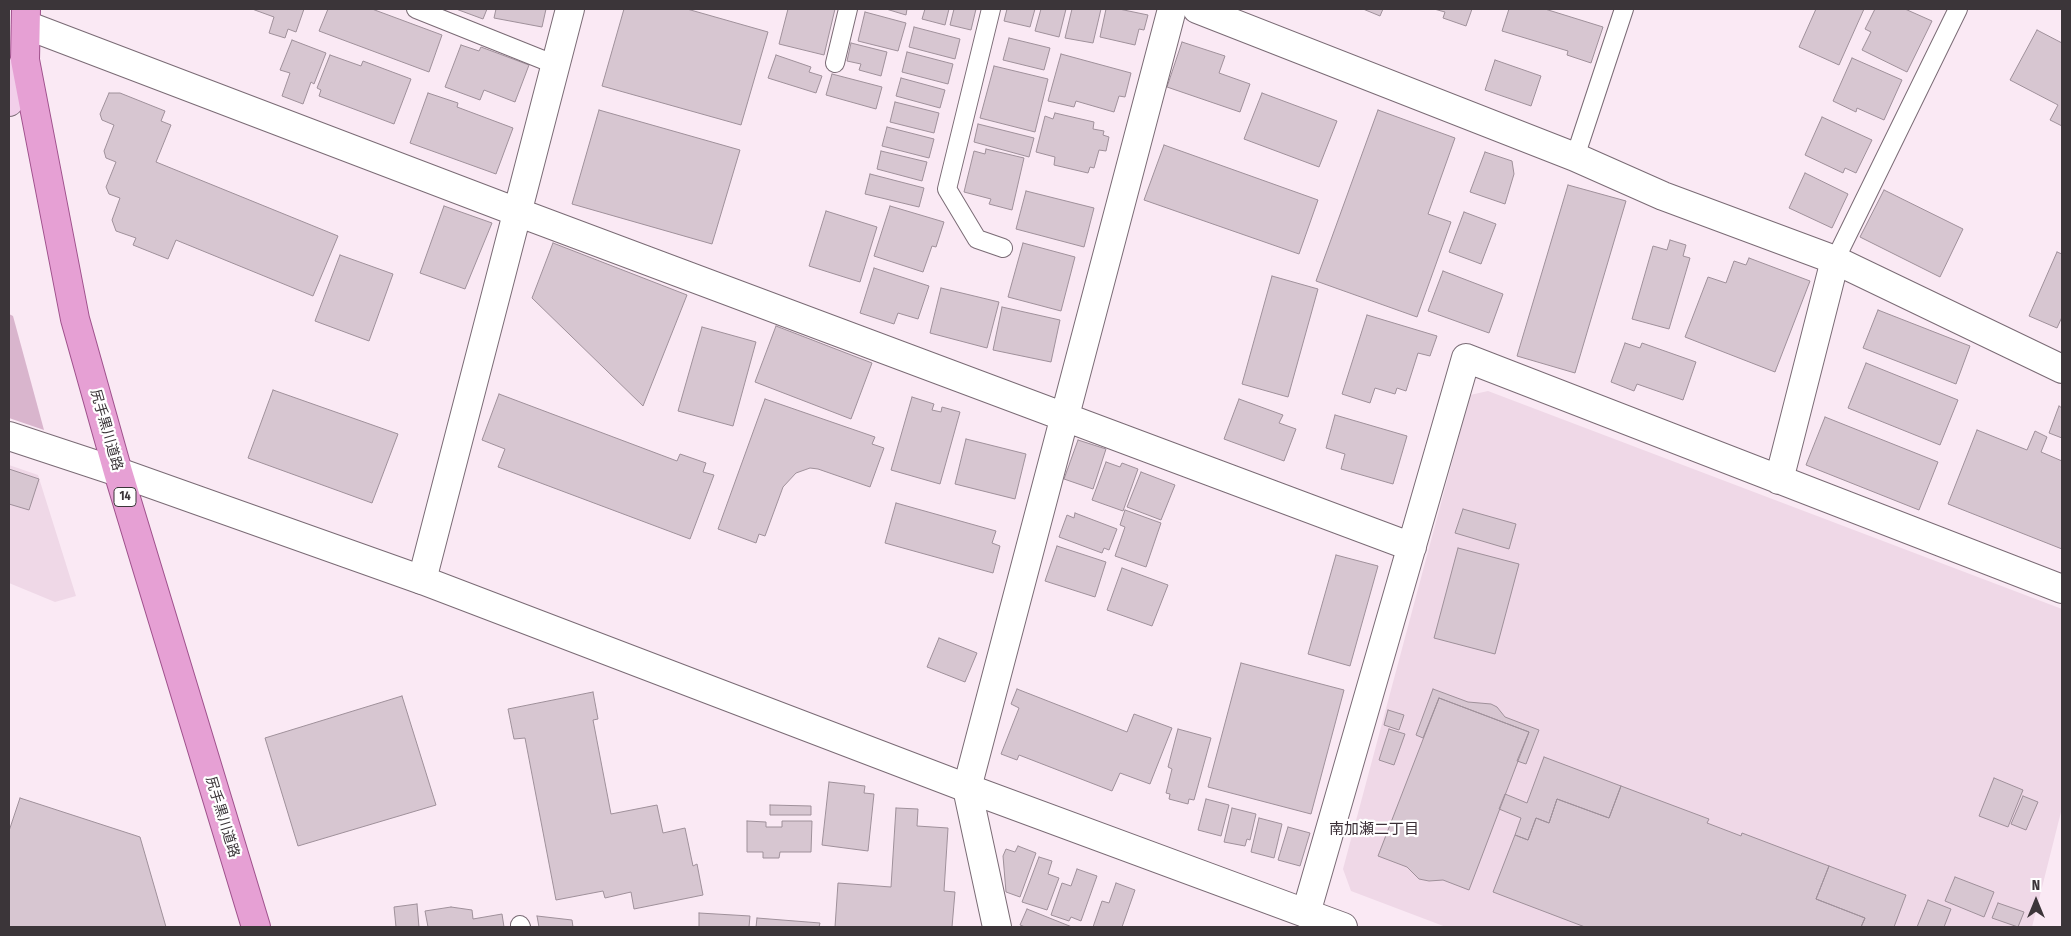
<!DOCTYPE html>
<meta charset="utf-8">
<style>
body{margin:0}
#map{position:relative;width:2071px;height:936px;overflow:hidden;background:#fae9f4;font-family:"Fira Sans Condensed",sans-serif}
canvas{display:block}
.frame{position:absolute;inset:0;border:10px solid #3b3539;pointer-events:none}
.north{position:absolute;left:2011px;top:876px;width:50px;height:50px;-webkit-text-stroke:4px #fff;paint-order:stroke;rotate:0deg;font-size:14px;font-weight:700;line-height:20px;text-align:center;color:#3b3539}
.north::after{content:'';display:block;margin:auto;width:18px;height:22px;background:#3b3539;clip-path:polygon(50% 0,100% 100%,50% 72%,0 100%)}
</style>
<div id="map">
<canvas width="2071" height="936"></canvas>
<div class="frame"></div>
<div class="north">N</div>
</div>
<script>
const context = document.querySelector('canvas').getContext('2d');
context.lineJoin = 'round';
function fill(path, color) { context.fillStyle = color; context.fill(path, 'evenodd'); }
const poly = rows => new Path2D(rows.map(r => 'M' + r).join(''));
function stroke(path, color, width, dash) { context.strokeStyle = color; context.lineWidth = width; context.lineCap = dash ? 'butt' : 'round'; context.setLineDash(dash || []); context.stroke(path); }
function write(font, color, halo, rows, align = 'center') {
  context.font = font + ' "Fira Sans Condensed","Noto Sans JP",sans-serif'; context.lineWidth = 4.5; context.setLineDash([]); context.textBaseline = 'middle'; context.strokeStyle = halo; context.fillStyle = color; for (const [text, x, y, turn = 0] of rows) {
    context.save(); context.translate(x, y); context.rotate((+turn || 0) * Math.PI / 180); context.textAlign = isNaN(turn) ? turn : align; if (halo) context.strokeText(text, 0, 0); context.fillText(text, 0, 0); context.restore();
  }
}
fill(poly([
 [1488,391,2062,609,2062,808,2032,927,1446,927,1351,891,1343,869,1470,395],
 [9,465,38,475,76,596,55,602,9,583]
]), '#efd8e7');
fill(poly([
 [9,314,13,316,44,430,9,418]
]), '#d9b5cd');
const building = poly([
 [252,9,304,9,296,32,288,29,285,38,269,33,274,17,252,9],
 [328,9,372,9,442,35,429,72,319,31,328,9],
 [456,9,487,9,483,19,456,9],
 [496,9,546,9,542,27,494,18,496,9],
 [624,9,687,9,768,32,741,125,602,86,624,9],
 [788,9,835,9,824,55,779,44,788,9],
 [886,9,907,9,906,15,886,9],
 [925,9,949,9,945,25,922,19,925,9],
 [954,9,976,9,971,30,950,25,954,9],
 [1007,9,1035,9,1030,27,1004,21,1007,9],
 [1041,9,1066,9,1059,37,1035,31,1041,9],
 [1072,9,1101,9,1093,43,1065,38,1072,9],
 [1106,9,1119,9,1148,15,1144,30,1139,29,1135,45,1100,37,1106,9],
 [1363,9,1383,9,1380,16,1363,9],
 [1434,9,1472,9,1466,26,1443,18,1445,12,1434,9],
 [1509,9,1545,9,1603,27,1591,63,1567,55,1568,51,1502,31,1509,9],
 [1816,9,1864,9,1839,65,1799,47,1816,9],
 [1875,9,1905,9,1932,21,1907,72,1862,50,1871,32,1865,29,1875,9],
 [865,12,906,23,898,51,858,41,865,12],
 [914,27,960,39,955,59,909,47,914,27],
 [2037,30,2062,43,2062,126,2050,120,2058,105,2010,80,2037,30],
 [1009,38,1050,48,1044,70,1003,60,1009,38],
 [292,40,326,53,314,84,311,82,303,104,282,96,290,73,280,70,292,40],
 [1182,42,1225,56,1219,73,1250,84,1240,112,1167,87,1182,42],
 [851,43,887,52,881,76,859,70,861,64,847,61,851,43],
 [461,45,479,51,481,47,529,65,515,102,484,90,480,100,445,87,461,45],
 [907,52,953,64,948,84,902,72,907,52],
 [1061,54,1131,73,1125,97,1119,96,1114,112,1076,101,1074,107,1048,101,1061,54],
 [330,55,361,66,363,61,411,79,394,124,319,96,321,90,317,88,330,55],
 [776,55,811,67,809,72,822,76,816,93,768,78,776,55],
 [1852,58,1902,80,1884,120,1857,108,1856,112,1833,101,1852,58],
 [1495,60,1541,76,1531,106,1485,90,1495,60],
 [994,66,1048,79,1035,132,980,118,994,66],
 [832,74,882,87,876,109,826,95,832,74],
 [901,78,945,90,940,108,896,96,901,78],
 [109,93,120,93,165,111,161,121,171,125,156,162,338,236,313,296,176,240,168,259,133,245,136,238,116,231,112,220,120,198,109,194,106,187,116,162,106,158,104,151,114,125,102,120,100,114,109,93],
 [428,93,458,103,457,107,513,128,496,174,410,143,428,93],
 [1262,93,1337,121,1319,167,1244,139,1262,93],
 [895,102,939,113,934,133,890,122,895,102],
 [599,110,740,150,712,244,572,204,599,110],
 [1378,110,1455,138,1428,214,1451,222,1417,317,1316,281,1378,110],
 [1055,113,1094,122,1093,129,1104,131,1103,135,1109,137,1106,151,1099,150,1094,168,1090,167,1088,173,1054,165,1055,157,1036,152,1045,116,1053,119,1055,113],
 [1822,117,1872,140,1856,173,1845,168,1843,173,1805,155,1822,117],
 [978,124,1034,138,1029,157,974,142,978,124],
 [887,127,934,139,929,158,882,146,887,127],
 [1164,145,1318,200,1299,254,1144,200,1164,145],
 [986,149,1024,158,1012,210,989,204,991,199,964,192,974,151,985,154,986,149],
 [881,151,927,162,922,181,877,169,881,151],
 [1485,152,1512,161,1514,174,1505,204,1470,192,1485,152],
 [1805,173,1848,194,1832,228,1789,208,1805,173],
 [870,174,924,188,919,207,865,194,870,174],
 [1568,185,1626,201,1575,373,1517,356,1568,185],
 [1884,190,1963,229,1940,277,1860,237,1884,190],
 [1026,191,1094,208,1084,247,1016,229,1026,191],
 [444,206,492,223,465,289,420,273,444,206],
 [890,206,944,222,936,247,932,246,923,272,874,256,890,206],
 [826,211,877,227,860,282,809,266,826,211],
 [1464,212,1496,224,1481,264,1449,252,1464,212],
 [1670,240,1686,245,1683,256,1690,258,1669,329,1632,319,1653,246,1667,250,1670,240],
 [553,243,687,295,643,406,532,298,553,243],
 [1023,243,1075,257,1061,311,1008,297,1023,243],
 [2057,252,2062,254,2062,317,2057,328,2029,316,2057,252],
 [340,255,393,274,369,341,315,321,340,255],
 [1749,258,1810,281,1775,372,1685,337,1708,277,1726,283,1734,261,1746,265,1749,258],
 [874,268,929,286,918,319,898,313,894,324,860,313,874,268],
 [1443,271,1503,294,1489,333,1428,311,1443,271],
 [1272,276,1318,289,1288,397,1242,384,1272,276],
 [941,288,999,302,987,348,930,333,941,288],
 [1002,307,1060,320,1051,362,993,350,1002,307],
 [1878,310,1970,346,1956,384,1863,348,1878,310],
 [1367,315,1437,336,1430,356,1418,353,1406,391,1397,388,1395,394,1375,388,1370,403,1342,394,1367,315],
 [776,326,872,363,851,419,755,382,776,326],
 [702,327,756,342,733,426,678,411,702,327],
 [1625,343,1640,348,1642,343,1696,362,1683,400,1637,384,1634,391,1611,382,1625,343],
 [1866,363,1958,400,1940,445,1848,408,1866,363],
 [273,390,398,434,372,503,248,458,273,390],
 [499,394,677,461,680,454,706,463,703,472,714,475,690,539,498,467,505,449,482,440,499,394],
 [912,397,934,404,932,410,941,412,942,407,960,412,940,484,891,470,912,397],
 [765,399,875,437,872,444,884,448,870,487,818,469,810,468,796,473,783,487,765,536,759,534,756,543,718,529,765,399],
 [1239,399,1283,415,1279,423,1296,429,1284,461,1224,439,1239,399],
 [2059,406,2062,408,2062,438,2049,433,2059,406],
 [1335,415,1407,436,1393,484,1341,469,1345,454,1326,448,1335,415],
 [1825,417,1938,462,1919,510,1806,465,1825,417],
 [1977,430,2027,450,2035,431,2047,437,2041,452,2062,461,2062,549,1948,504,1977,430],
 [966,439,1026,454,1015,499,955,484,966,439],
 [1078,440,1106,449,1093,489,1064,479,1078,440],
 [1106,462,1120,467,1122,463,1138,469,1123,511,1092,500,1106,462],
 [9,469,39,479,29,510,9,504,9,469],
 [1141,472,1175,485,1161,520,1127,507,1141,472],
 [896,503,996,531,992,543,1000,546,993,573,885,543,896,503],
 [1463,509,1516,524,1509,549,1455,533,1463,509],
 [1125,510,1161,523,1146,567,1115,556,1125,527,1120,525,1125,510],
 [1075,513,1117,529,1109,550,1104,548,1102,553,1059,537,1067,515,1074,518,1075,513],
 [1057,546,1106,562,1095,597,1045,581,1057,546],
 [1458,548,1519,564,1495,654,1434,638,1458,548],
 [1336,555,1378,566,1350,666,1308,654,1336,555],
 [1122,568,1168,585,1152,626,1107,610,1122,568],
 [939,638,977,653,965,682,927,667,939,638],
 [1241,663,1344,690,1311,814,1208,787,1241,663],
 [1017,689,1127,732,1134,714,1172,728,1150,784,1120,773,1112,791,1019,755,1017,760,1001,754,1019,708,1011,704,1017,689],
 [1433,689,1468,702,1491,704,1497,707,1505,717,1539,730,1526,764,1517,761,1529,732,1439,698,1423,738,1416,735,1433,689],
 [593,692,598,719,593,720,611,814,657,805,663,833,685,828,693,866,697,864,703,895,634,909,631,892,605,898,603,891,556,900,525,738,514,739,508,709,593,692],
 [402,696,436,805,298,846,265,738,402,696],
 [1439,698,1529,732,1469,890,1443,880,1429,881,1419,879,1407,867,1378,856,1439,698],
 [1388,710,1404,715,1399,730,1384,725,1388,710],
 [1178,729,1211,738,1194,800,1189,799,1188,804,1169,799,1170,794,1166,793,1172,769,1168,767,1178,729],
 [1389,729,1405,734,1394,765,1379,760,1389,729],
 [1544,757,1621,786,1609,818,1557,799,1549,823,1536,818,1528,840,1515,835,1521,818,1499,809,1505,794,1527,803,1544,757],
 [1994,778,2023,790,2008,827,1979,816,1994,778],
 [829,782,865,786,864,793,874,794,868,851,822,845,829,782],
 [1621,786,1709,819,1707,823,1741,836,1742,833,1829,866,1816,899,1865,918,1861,927,1585,927,1493,892,1515,835,1528,840,1536,818,1549,823,1557,799,1609,818,1621,786],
 [2023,796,2038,802,2026,830,2011,824,2023,796],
 [20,798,140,837,166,927,9,927,9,831,20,798],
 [1206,799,1229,805,1221,836,1198,830,1206,799],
 [770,805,811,806,811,815,770,815,770,805],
 [896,808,918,809,917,826,948,828,944,891,955,892,952,927,835,927,838,883,891,887,896,808],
 [1232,808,1256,814,1250,840,1247,839,1245,846,1224,842,1232,808],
 [1259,818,1282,824,1274,858,1251,852,1259,818],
 [747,821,766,822,766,827,782,827,782,821,812,821,811,852,780,852,779,858,763,858,763,852,747,852,747,821],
 [1288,827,1310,833,1300,866,1278,860,1288,827],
 [1018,846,1036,853,1020,897,1006,892,1003,856,1006,849,1015,852,1018,846],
 [1039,857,1052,861,1048,874,1059,878,1047,910,1022,902,1039,857],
 [1829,866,1906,895,1894,927,1861,927,1865,918,1816,899,1829,866],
 [1077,869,1097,876,1081,921,1071,917,1069,921,1051,915,1062,883,1071,886,1077,869],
 [1955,877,1994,892,1984,917,1945,901,1955,877],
 [1116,883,1135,890,1122,927,1093,927,1102,901,1109,903,1116,883],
 [1928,900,1951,909,1944,927,1917,927,1928,900],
 [1998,903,2024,912,2018,927,1992,918,1998,903],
 [417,904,419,927,396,927,394,907,417,904],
 [451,907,472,910,473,919,502,914,504,927,428,927,425,911,451,907],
 [1027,909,1072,927,1025,927,1020,925,1027,909],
 [699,913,750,916,749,927,699,927,699,913],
 [537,916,572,920,573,927,539,927,537,916],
 [757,918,820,923,819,927,756,927,757,918]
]);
fill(building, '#d7c6d1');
stroke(building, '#9f909a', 1);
const service = poly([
 [416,9,556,65],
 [991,9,947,189,977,239,1003,248],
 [835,63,848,9],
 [1575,157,1624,9],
 [1835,260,1958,9],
 [520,925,521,927]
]);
const minor = poly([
 [26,25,517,212,1412,547],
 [9,436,118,472],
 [1779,480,1835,260],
 [422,580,570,9],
 [1306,913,1466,358,2062,589],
 [997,927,967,788,1172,9]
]);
const tertiary = poly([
 [1197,9,1575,157,1663,196,1835,260,2062,369],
 [118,472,422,580,967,788,1343,927]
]);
const secondary = poly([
 [9,102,25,60]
]);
const primary = poly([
 [26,9,25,60,75,319,118,472,256,927]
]);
stroke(service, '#7a6b75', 20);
stroke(minor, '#7a6b75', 30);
stroke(tertiary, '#7a6b75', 30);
stroke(secondary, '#7a6b75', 30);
stroke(primary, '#9f518c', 30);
stroke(service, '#fff', 18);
stroke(minor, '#fff', 28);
stroke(tertiary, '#fff', 28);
stroke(secondary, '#f2cfea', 28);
stroke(primary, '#e6a0d4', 28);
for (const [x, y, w] of [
 [125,497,22]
]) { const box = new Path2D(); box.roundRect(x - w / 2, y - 9.5, w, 19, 4); context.fillStyle = '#fff'; context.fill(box); stroke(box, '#3b3539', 1); }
write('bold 12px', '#3b3539', null, [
 ["14",125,497]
]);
write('14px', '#3b3539', '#fff', [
 ["尻手黒川道路",106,430,74],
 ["尻手黒川道路",222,817,73]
]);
write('15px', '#3a2e36', '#fff', [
 ["南加瀬二丁目",1374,830]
]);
</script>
